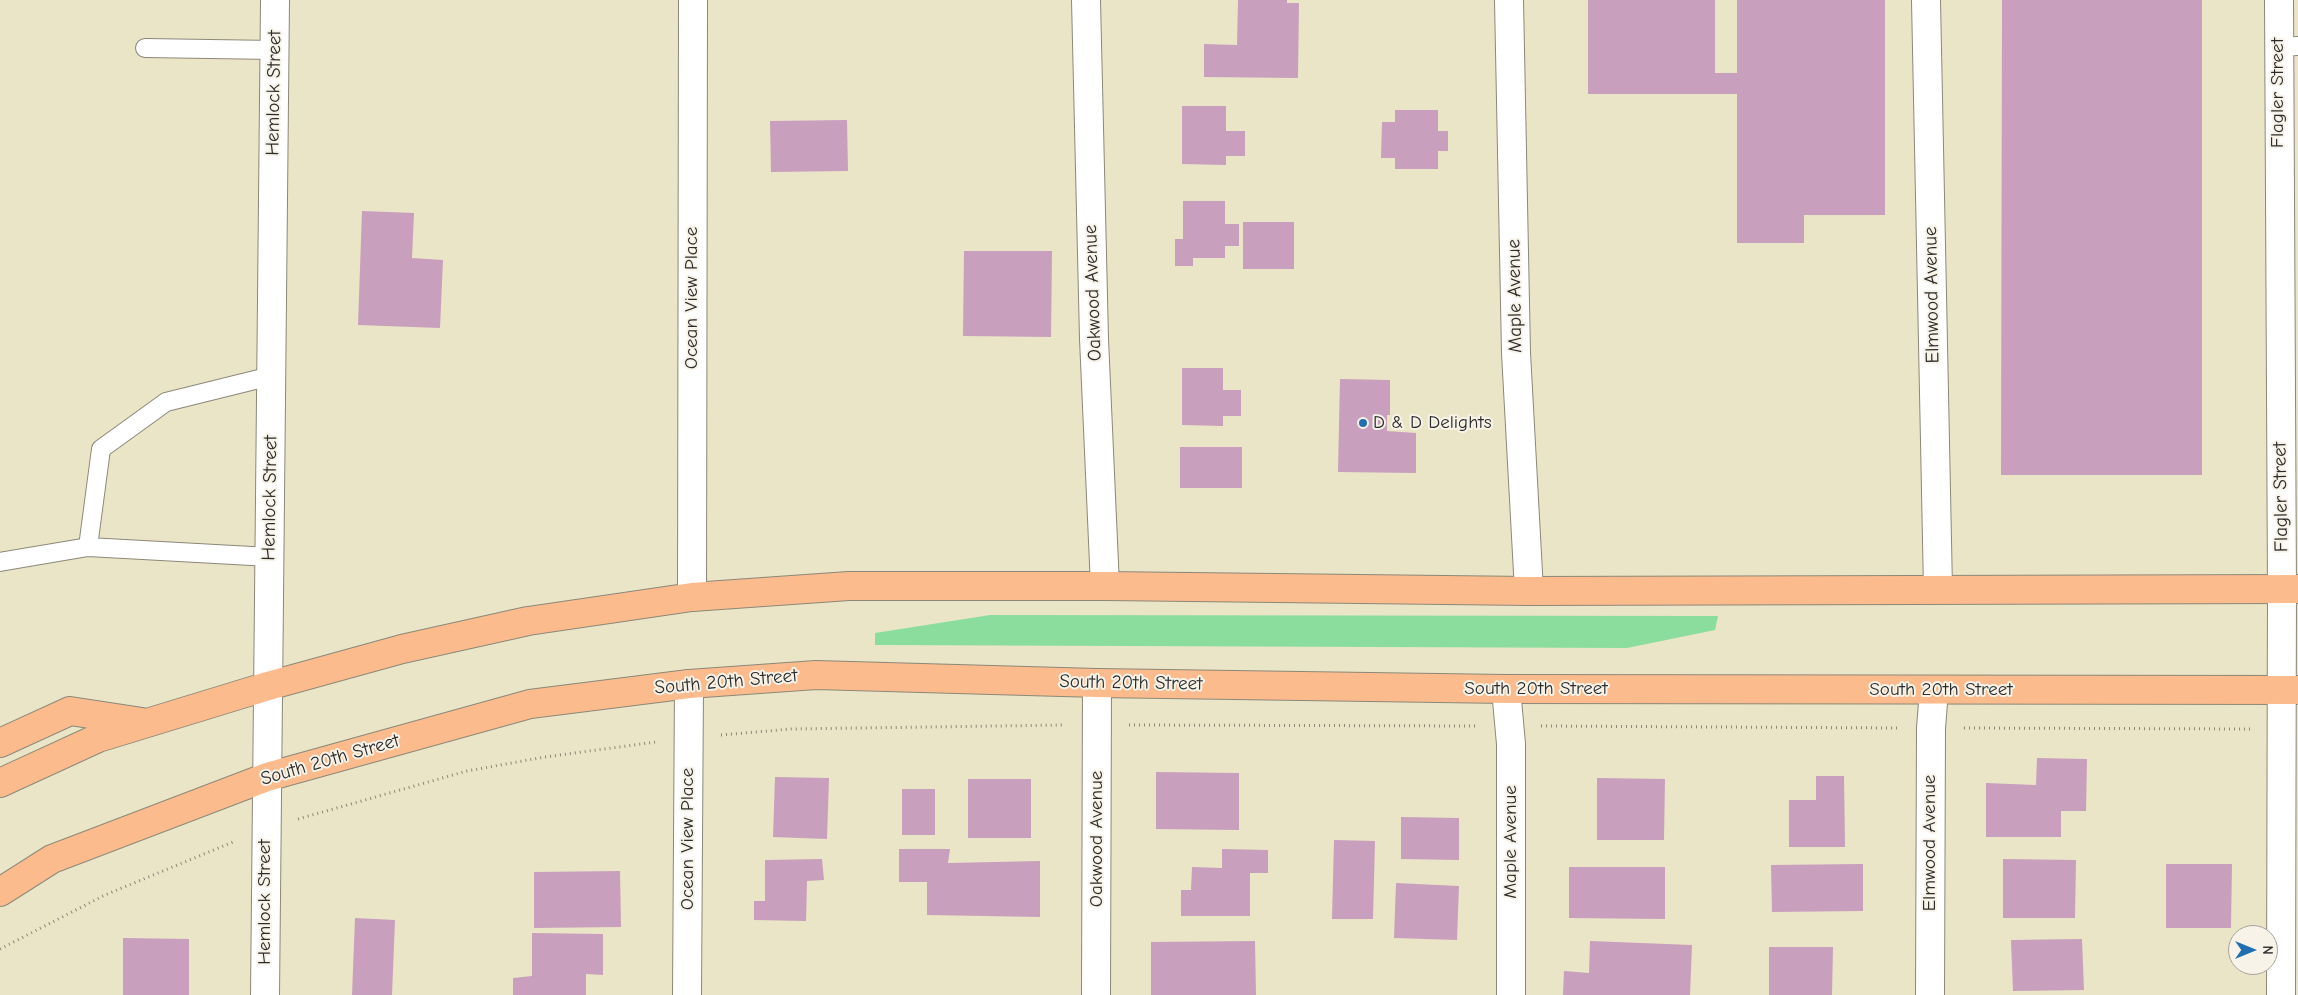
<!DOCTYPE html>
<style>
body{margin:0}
#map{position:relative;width:2298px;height:995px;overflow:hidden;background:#ebe5c7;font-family:"Comic Neue",sans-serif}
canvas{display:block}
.north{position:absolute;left:2228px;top:925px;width:50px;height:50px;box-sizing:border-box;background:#f7f3e8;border:1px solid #a5a39c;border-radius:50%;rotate:90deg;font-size:14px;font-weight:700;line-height:20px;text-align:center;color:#2b2b2b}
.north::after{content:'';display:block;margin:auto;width:18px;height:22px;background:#1f6fb2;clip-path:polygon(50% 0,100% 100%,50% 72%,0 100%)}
</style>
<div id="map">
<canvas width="2298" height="995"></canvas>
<div class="north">N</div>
</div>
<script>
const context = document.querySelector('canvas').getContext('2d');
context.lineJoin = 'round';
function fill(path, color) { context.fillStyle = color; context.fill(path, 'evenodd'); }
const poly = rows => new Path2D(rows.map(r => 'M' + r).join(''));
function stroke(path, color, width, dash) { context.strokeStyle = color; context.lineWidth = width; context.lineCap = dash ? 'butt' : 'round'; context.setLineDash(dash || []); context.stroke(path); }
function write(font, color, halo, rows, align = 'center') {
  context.font = font + ' "Comic Neue",sans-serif'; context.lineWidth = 4; context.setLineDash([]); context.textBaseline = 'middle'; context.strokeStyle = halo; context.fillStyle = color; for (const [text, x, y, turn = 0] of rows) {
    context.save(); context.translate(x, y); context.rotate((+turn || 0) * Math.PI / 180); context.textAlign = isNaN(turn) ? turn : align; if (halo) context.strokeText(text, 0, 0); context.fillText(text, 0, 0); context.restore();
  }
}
fill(poly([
 [990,615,1718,616,1715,630,1627,648,875,645,875,633]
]), '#8bdd9d');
fill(poly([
 [1238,0,1287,0,1287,3,1299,3,1298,78,1204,77,1204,44,1237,45],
 [1588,0,1715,0,1715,73,1737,73,1737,0,1885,0,1885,215,1804,215,1804,243,1737,243,1737,94,1588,94],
 [2002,0,2202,0,2202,475,2001,475],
 [1182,106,1226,106,1226,131,1245,131,1245,156,1226,156,1226,165,1182,164],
 [1395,110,1438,110,1438,131,1448,131,1448,151,1438,151,1438,169,1395,169,1395,158,1381,158,1382,122,1395,122],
 [847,120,848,171,771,172,770,121],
 [1183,201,1225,201,1225,224,1239,224,1239,246,1225,246,1225,258,1193,258,1193,266,1175,266,1175,239,1183,239],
 [362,211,414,213,412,258,443,260,440,328,358,325],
 [1243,222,1294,222,1294,269,1243,269],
 [964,251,1052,251,1051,337,963,336],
 [1182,368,1223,368,1223,390,1241,390,1241,416,1223,416,1223,426,1182,425],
 [1340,379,1390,380,1390,415,1387,415,1387,431,1416,433,1416,473,1338,472],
 [1180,447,1242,447,1242,488,1180,488],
 [2037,758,2087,759,2086,811,2061,811,2061,837,1986,837,1986,783,2036,785],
 [1156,772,1239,773,1239,830,1156,829],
 [1816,776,1844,776,1845,847,1789,847,1789,800,1816,800],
 [775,777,829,778,827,839,773,837],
 [1597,778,1665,779,1664,840,1597,840],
 [968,779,1031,779,1031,838,968,838],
 [902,789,935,789,935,835,902,835],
 [1401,817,1459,818,1459,860,1401,859],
 [1334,840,1375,841,1373,919,1332,919],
 [899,849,950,849,948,863,1040,861,1040,917,927,915,927,882,899,882],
 [1222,849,1268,850,1268,873,1250,873,1250,916,1181,916,1181,890,1191,890,1192,867,1222,868],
 [822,859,824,880,807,881,806,921,754,920,754,901,765,901,765,860],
 [2003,859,2076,860,2075,918,2003,918],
 [1863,864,1863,911,1772,912,1771,865],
 [2166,864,2232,864,2231,928,2166,928],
 [1569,867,1665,867,1665,919,1569,918],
 [620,871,621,927,534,928,534,872],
 [1396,883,1459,886,1457,940,1394,938],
 [355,918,395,920,392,995,352,995],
 [532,933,603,934,603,975,586,974,586,995,513,995,513,978,532,976],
 [123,938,189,939,189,995,123,995],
 [2082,939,2084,990,2013,991,2011,940],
 [1255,941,1256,995,1151,995,1151,942],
 [1590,941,1692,945,1690,995,1563,995,1564,971,1589,973],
 [1769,947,1833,947,1832,995,1769,995]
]), '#c89fbd');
const lane = poly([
 [2277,47,2298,46],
 [145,48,275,50],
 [88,547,101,449,166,402,271,376],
 [0,562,88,547,270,557]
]);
const street = poly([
 [1086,0,1094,339,1105,586],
 [1509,0,1516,353,1529,591],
 [1926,0,1938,589],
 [2279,0,2282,589,2281,995],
 [692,597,693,0],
 [1506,689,1511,744,1511,995],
 [265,995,275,0],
 [687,995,689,684],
 [1096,995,1097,683],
 [1930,995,1931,728,1934,690]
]);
const primary = poly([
 [0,743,70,711,142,722],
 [0,783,98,738,268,686,402,649,528,621,692,597,849,586,1105,586,1529,591,2298,589],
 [0,892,52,859,267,777,530,704,689,684,816,675,1097,683,1506,689,2298,690]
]);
stroke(lane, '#8b8879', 20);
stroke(street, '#8b8879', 30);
stroke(primary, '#8b8879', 30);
stroke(poly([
 [1129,725,1477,726],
 [1541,726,1897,728],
 [1964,728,2250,729],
 [721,735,791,729,1065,725],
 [298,819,467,771,545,757,656,742],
 [0,949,105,895,233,842]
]), '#8b8879', 3, [1, 4]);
stroke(lane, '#fff', 18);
stroke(street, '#fff', 28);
stroke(primary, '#fbbb8d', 28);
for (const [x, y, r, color] of [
 [1363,423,5,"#1f6fb2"]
]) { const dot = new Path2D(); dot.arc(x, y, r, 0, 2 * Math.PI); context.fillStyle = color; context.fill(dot); stroke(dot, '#f7f3e8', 2); }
write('19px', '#2b2b2b', '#f7f3e8', [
 ["Hemlock Street",274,93,-89],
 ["Flagler Street",2278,93,-90],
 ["Oakwood Avenue",1093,293,-92],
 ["Elmwood Avenue",1932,295,-91],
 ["Maple Avenue",1515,296,-91],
 ["Ocean View Place",692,298,-90],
 ["Flagler Street",2281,497,-91],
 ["Hemlock Street",270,498,-89],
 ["South 20th Street",726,682,-5],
 ["South 20th Street",1131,683,1],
 ["South 20th Street",1536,689],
 ["South 20th Street",1941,690],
 ["South 20th Street",330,760,-16],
 ["Ocean View Place",688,839,-90],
 ["Oakwood Avenue",1097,839,-90],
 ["Maple Avenue",1511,842,-90],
 ["Elmwood Avenue",1930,843,-90],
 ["Hemlock Street",265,902,-90]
]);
write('19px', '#2b2b2b', '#f7f3e8', [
 ["D & D Delights",1373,423]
], 'left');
</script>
